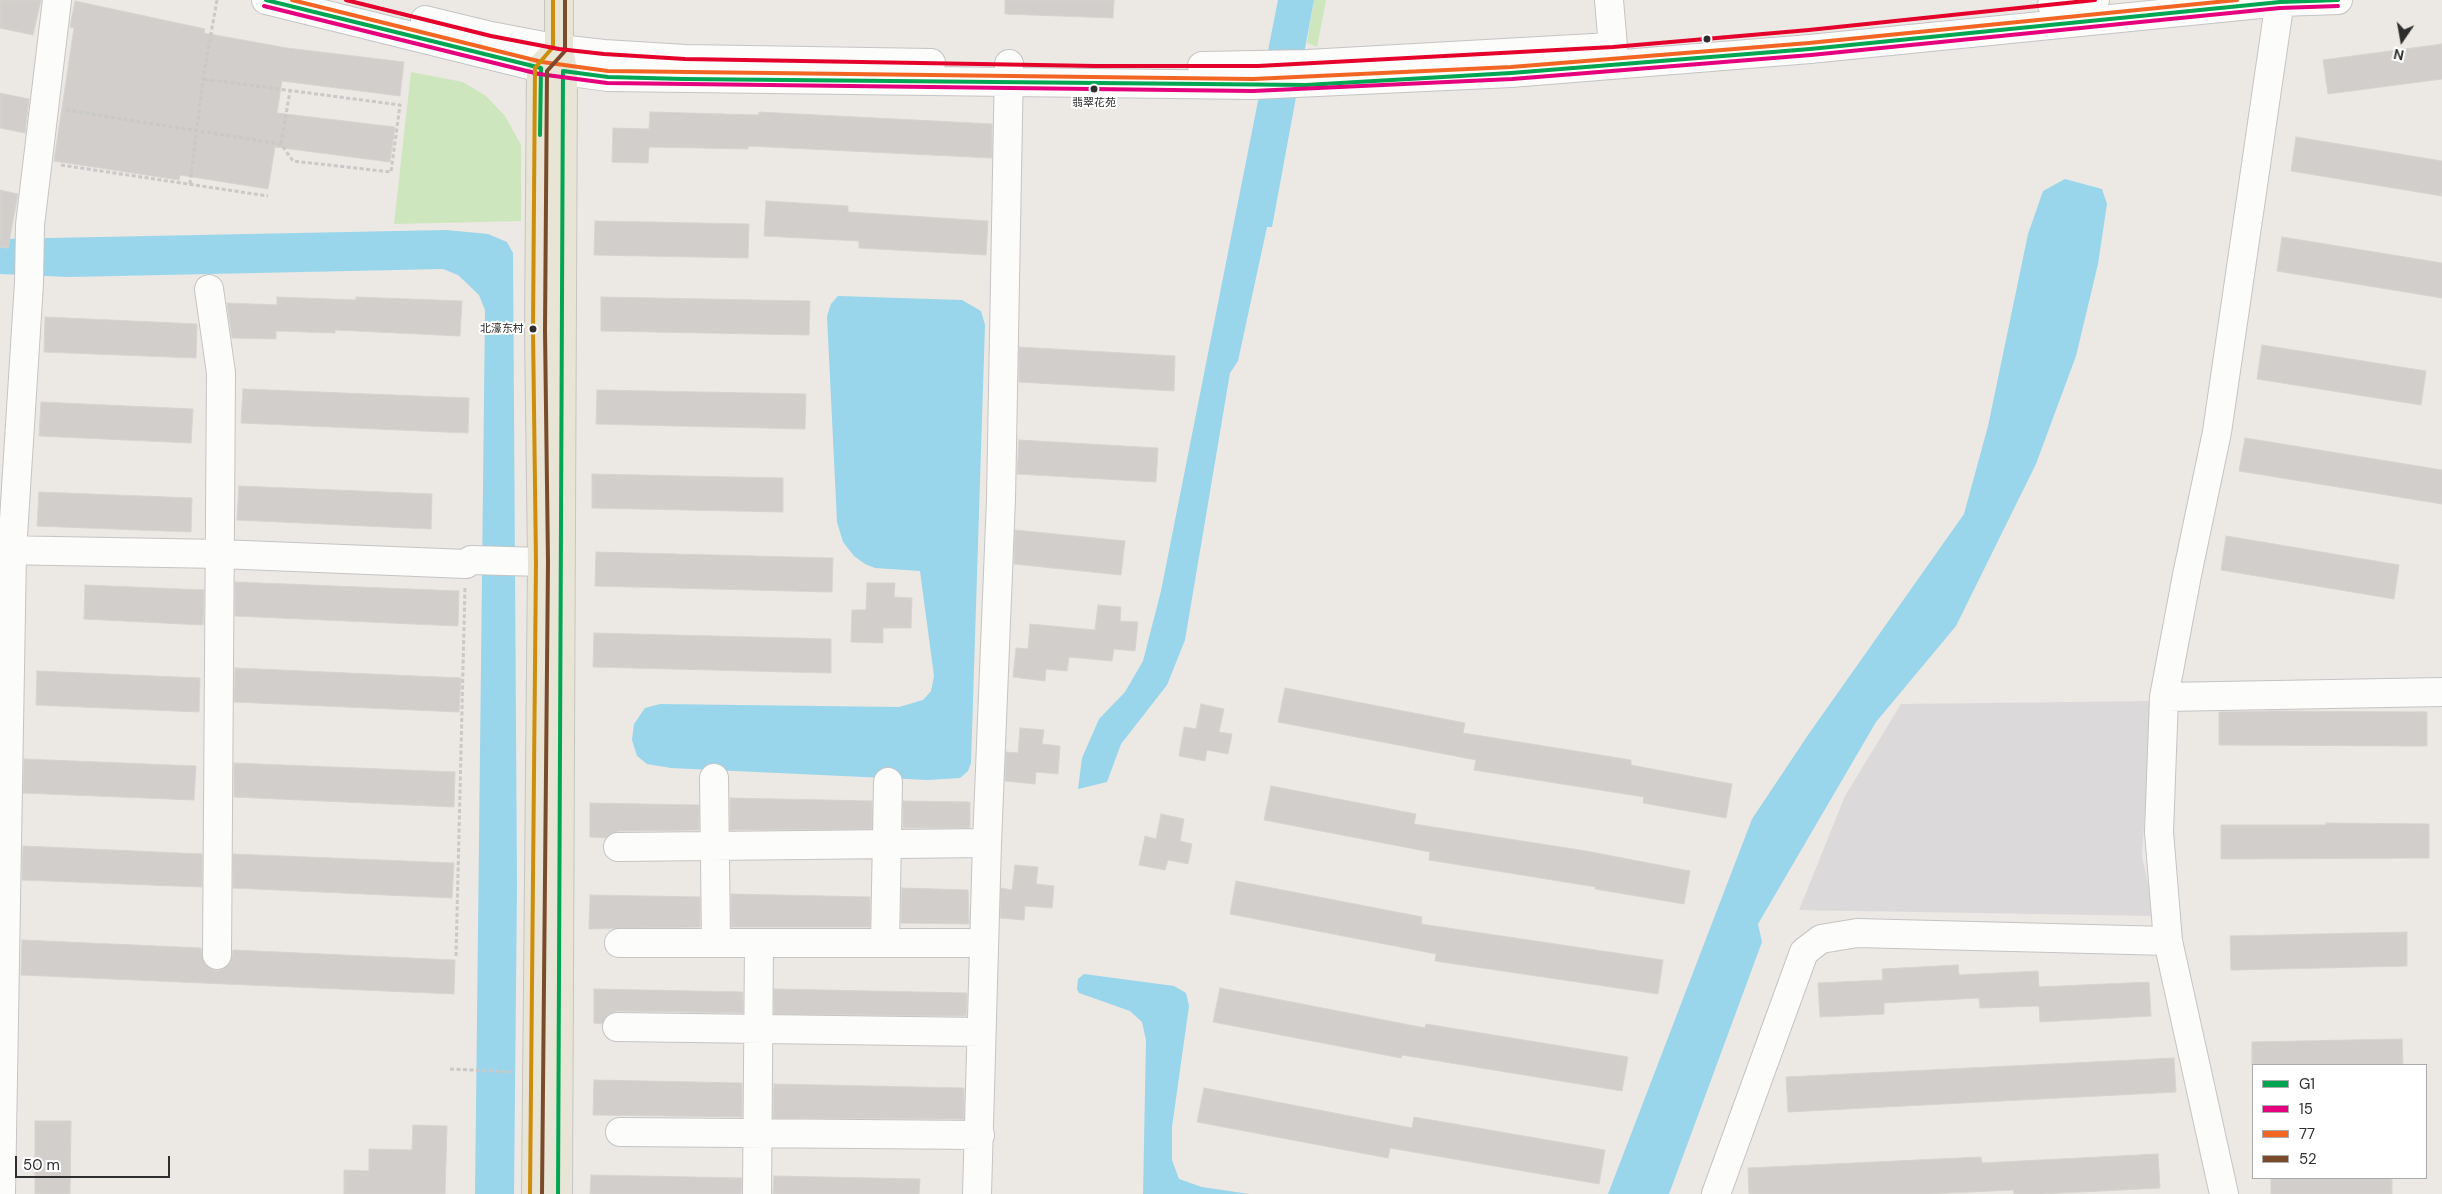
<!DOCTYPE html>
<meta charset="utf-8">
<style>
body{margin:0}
#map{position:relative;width:2442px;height:1194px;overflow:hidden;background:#ece8e4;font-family:"DM Sans",sans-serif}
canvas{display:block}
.legend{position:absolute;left:2252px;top:1064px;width:175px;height:115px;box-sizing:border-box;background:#fff;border:1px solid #ababab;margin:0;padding:6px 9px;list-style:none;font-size:15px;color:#2e2e2e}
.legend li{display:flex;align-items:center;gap:10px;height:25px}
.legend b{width:25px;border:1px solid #ababab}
.north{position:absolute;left:2377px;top:15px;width:50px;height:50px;-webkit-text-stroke:4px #fff;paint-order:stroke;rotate:192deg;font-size:14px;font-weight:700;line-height:20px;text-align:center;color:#2e2e2e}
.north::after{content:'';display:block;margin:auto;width:18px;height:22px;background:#2e2e2e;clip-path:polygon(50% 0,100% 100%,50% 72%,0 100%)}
.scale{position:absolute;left:15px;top:1156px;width:155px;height:22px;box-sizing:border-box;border:2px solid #2e2e2e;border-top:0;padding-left:6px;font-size:15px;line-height:18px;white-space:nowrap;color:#2e2e2e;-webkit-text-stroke:4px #fff;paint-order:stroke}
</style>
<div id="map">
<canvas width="2442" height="1194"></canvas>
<ul class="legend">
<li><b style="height:6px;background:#00a651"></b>G1</li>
<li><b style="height:6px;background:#e5007d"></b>15</li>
<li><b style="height:6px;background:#f26522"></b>77</li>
<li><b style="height:6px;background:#7a4b2a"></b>52</li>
</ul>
<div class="north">N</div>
<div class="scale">50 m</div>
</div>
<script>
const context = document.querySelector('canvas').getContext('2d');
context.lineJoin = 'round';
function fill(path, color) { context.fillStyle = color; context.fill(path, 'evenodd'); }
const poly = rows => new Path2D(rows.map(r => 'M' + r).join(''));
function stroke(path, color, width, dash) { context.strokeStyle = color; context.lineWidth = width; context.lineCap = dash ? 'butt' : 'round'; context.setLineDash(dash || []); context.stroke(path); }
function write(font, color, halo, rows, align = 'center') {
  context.font = font + ' "DM Sans","Noto Sans SC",sans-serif'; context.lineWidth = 4; context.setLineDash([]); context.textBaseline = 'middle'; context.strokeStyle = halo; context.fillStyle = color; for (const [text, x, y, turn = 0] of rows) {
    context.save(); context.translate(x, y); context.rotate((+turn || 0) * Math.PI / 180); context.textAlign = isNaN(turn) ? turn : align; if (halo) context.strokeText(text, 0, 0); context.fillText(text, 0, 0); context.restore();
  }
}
fill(poly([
 [2152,701,2142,856,2155,916,1799,910,1845,796,1901,704]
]), '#dcd9db');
fill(poly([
 [1314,0,1326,0,1317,47,1307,43],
 [411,72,463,82,486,96,505,116,521,145,521,221,394,224]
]), '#cee6be');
fill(poly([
 [1278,0,1314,0,1272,227,1267,227,1238,361,1230,373,1185,640,1167,685,1121,744,1107,782,1078,789,1082,758,1099,719,1125,692,1143,661,1161,591],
 [2065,179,2102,189,2107,204,2098,264,2076,356,2036,464,1956,626,1876,722,1758,924,1762,942,1669,1194,1608,1194,1752,819,1808,735,1964,514,1988,426,2028,234,2043,191],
 [446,230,488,234,507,242,513,253,517,886,514,1194,475,1194,485,310,479,295,458,275,443,269,69,277,0,274,0,239],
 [838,296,962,300,981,311,985,325,971,763,968,771,960,778,928,780,671,768,647,764,637,756,632,740,634,724,645,708,660,704,899,707,923,700,931,691,934,676,920,571,875,568,865,564,854,556,843,542,837,522,827,316,831,304],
 [1084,974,1174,986,1186,993,1189,1006,1172,1127,1172,1160,1179,1179,1202,1187,1249,1194,1143,1194,1146,1040,1142,1022,1130,1011,1079,993,1077,989,1078,979]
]), '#99d6ec');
const building = poly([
 [0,0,41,0,33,35,0,28,0,0],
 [1005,0,1114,0,1113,18,1005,14,1005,0],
 [75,1,205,29,204,33,287,48,404,62,400,96,282,81,277,113,395,127,390,162,275,147,268,189,180,175,179,180,54,161,74,28,70,27,75,1],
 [2442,44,2442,79,2328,94,2323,60,2442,44],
 [0,93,29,99,25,133,0,128,0,93],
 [650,112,759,115,759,112,992,124,992,158,748,146,748,149,649,147,648,163,612,162,613,128,649,129,650,112],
 [2296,137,2442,161,2442,196,2291,171,2296,137],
 [0,190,18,194,8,248,0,247,0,190],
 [766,201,848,206,848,212,988,221,986,255,859,248,859,241,764,236,766,201],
 [595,221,749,224,748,258,594,255,595,221],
 [2282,237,2442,263,2442,298,2277,271,2282,237],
 [277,297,356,300,356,297,462,301,460,336,335,330,335,333,276,331,276,339,232,338,227,303,277,305,277,297],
 [601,297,810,301,809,335,601,331,601,297],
 [45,317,197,324,196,358,44,352,45,317],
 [2262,345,2426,371,2421,405,2257,379,2262,345],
 [1019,347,1175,356,1174,391,1019,382,1019,347],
 [243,389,469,398,468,433,241,423,243,389],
 [597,390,806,394,805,429,596,424,597,390],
 [41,402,193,409,191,443,39,436,41,402],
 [2245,438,2442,470,2442,504,2239,471,2245,438],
 [1019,440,1158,448,1156,482,1017,474,1019,440],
 [592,474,783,478,783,512,592,508,592,474],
 [239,486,432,494,431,529,237,520,239,486],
 [39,492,192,498,191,532,37,526,39,492],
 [1015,530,1125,541,1121,575,1014,564,1015,530],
 [2226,536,2399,565,2394,599,2221,570,2226,536],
 [596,552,833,558,832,592,595,586,596,552],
 [235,582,459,591,458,626,235,616,235,582],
 [867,583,895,583,894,597,912,598,911,628,883,628,883,643,851,642,852,610,866,610,867,583],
 [85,585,204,590,203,625,84,619,85,585],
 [1098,605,1121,607,1120,621,1138,622,1135,651,1114,649,1112,661,1069,657,1067,671,1046,669,1045,681,1013,677,1016,648,1028,649,1030,624,1095,630,1098,605],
 [594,633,831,639,831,673,593,667,594,633],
 [235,668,461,678,459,712,234,702,235,668],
 [37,671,200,678,199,712,36,705,37,671],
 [1285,688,1465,723,1463,733,1631,760,1631,765,1732,784,1726,818,1643,803,1644,797,1474,770,1476,760,1278,722,1285,688],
 [1201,704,1224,709,1219,732,1232,734,1228,754,1207,750,1205,761,1179,756,1184,727,1196,729,1201,704],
 [2272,711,2427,712,2427,746,2219,745,2219,712,2272,711],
 [1020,728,1044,730,1042,744,1060,746,1058,774,1036,772,1035,784,1005,781,1006,752,1018,753,1020,728],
 [24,759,196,766,194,800,23,793,24,759],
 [234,763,455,772,454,807,234,797,234,763],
 [1271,786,1416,814,1414,824,1586,851,1690,871,1684,904,1595,889,1596,887,1429,860,1430,852,1264,820,1271,786],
 [730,798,872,801,872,829,730,830,730,798],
 [903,801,970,802,970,828,903,828,903,801],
 [590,803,699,805,699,830,618,831,606,838,590,837,590,803],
 [1161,814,1184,819,1180,841,1192,844,1188,864,1168,860,1165,870,1139,865,1145,836,1156,839,1161,814],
 [2326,823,2429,824,2429,858,2221,859,2221,825,2326,825,2326,823],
 [23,846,202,854,202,887,22,880,23,846],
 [233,854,454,863,452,898,233,888,233,854],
 [1015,865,1038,867,1036,884,1054,886,1052,908,1025,906,1024,920,1000,918,1001,888,1012,890,1015,865],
 [1236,881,1422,917,1421,924,1663,960,1658,994,1435,961,1436,954,1230,914,1236,881],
 [902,888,968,890,969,924,901,923,902,888],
 [731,894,870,897,870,927,731,927,731,894],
 [590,895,700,897,700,927,589,929,590,895],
 [2407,932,2407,966,2231,970,2230,936,2407,932],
 [22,940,201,948,204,963,209,968,216,971,224,969,230,963,233,950,455,960,454,994,21,975,22,940],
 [1958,965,1959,975,2038,971,2039,987,2149,982,2151,1016,2040,1022,2039,1006,1980,1008,1979,998,1884,1003,1884,1014,1820,1017,1818,983,1883,980,1882,969,1958,965],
 [1220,988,1425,1028,1426,1024,1628,1057,1622,1091,1402,1055,1401,1058,1213,1022,1220,988],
 [594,989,743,992,743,1013,617,1011,609,1014,602,1024,594,1023,594,989],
 [774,989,967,993,966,1016,774,1014,774,989],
 [2402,1039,2403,1065,2252,1065,2252,1042,2402,1039],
 [2174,1058,2176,1092,1788,1112,1786,1077,2174,1058],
 [594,1080,742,1083,742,1117,593,1115,594,1080],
 [774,1084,964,1088,964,1119,773,1118,774,1084],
 [1204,1088,1412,1128,1414,1117,1605,1150,1599,1184,1390,1148,1388,1158,1197,1122,1204,1088],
 [35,1121,71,1121,70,1194,35,1194,35,1121],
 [413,1125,447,1126,445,1194,344,1194,344,1170,369,1171,369,1149,412,1150,413,1125],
 [2158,1154,2160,1188,2041,1194,2014,1194,2013,1190,1927,1194,1749,1194,1748,1168,1981,1157,1982,1163,2158,1154],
 [591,1175,742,1178,741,1194,590,1194,591,1175],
 [774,1176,920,1179,919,1194,773,1194,774,1176],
 [2271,1178,2392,1178,2392,1194,2271,1194,2271,1178]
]);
fill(building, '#d1cecb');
stroke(building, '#d7d4d0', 1);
const minor = poly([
 [266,0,541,68,608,77,1253,85,1511,73,1810,49,2280,2,2338,0],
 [1609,0,1613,47],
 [2052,5,2095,0],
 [425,20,491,36,559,49,604,54,685,59,931,63],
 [1202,66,1308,64,1611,47],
 [209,289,221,373,217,955],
 [0,550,220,554,466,564,471,560,542,562],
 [2164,697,2442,692],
 [714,778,716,943],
 [618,847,987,843],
 [619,943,984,943],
 [885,943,888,782],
 [617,1027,981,1032],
 [620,1132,980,1135],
 [1,1194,12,551,29,283,30,225,57,0],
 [757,1194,759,943],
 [977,1194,987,843,1001,499,1009,64],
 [1716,1194,1804,952,1821,939,1857,933,2168,941],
 [2224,1194,2168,941,2159,832,2164,697,2187,575,2217,432,2280,0]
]);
const major = poly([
 [536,1194,542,562,539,330,541,68,559,49],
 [558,1194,563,71,559,49,559,0]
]);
stroke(minor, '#c5c4c5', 30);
stroke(major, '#c6c5c4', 30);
stroke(poly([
 [66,110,281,144,293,161,391,172,400,105,203,79],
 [281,144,290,91],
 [61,165,268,196],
 [190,184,203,79,217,0],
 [456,956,465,587],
 [450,1069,514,1072]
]), '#c9c9c8', 3, [4, 2.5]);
stroke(minor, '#fcfcfb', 28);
stroke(major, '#e8e4d6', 28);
stroke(poly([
 [266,0,541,68,540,135],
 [558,1194,563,71,608,77,684,79,1306,85,1511,73,1810,49,2280,2,2338,0]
]), '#00a651', 4);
stroke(poly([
 [264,6,539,74,607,83,1253,91,1512,79,1811,55,2280,8,2338,6]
]), '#e5007d', 4);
stroke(poly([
 [292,0,542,62,608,71,1253,79,1511,67,1809,43,2237,0]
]), '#f26522', 4);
stroke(poly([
 [542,1194,548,562,545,330,547,71,565,51,565,0]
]), '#7a4b2a', 4);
stroke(poly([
 [530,1194,536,562,533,330,535,68,553,47,553,0]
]), '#cf8e09', 4);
stroke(poly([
 [346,0,491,36,559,49,604,54,685,59,1096,66,1258,66,1613,47,1809,30,2095,0]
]), '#e4002b', 4);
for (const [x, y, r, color] of [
 [1707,39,4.5,"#2e2e2e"],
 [1094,89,4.5,"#2e2e2e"],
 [533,329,4.5,"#2e2e2e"]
]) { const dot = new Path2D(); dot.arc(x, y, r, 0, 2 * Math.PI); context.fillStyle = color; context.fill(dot); stroke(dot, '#fff', 2); }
write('11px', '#2e2e2e', '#fff', [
 ["翡翠花苑",1094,103],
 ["北濠东村",524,329,"right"]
]);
</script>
